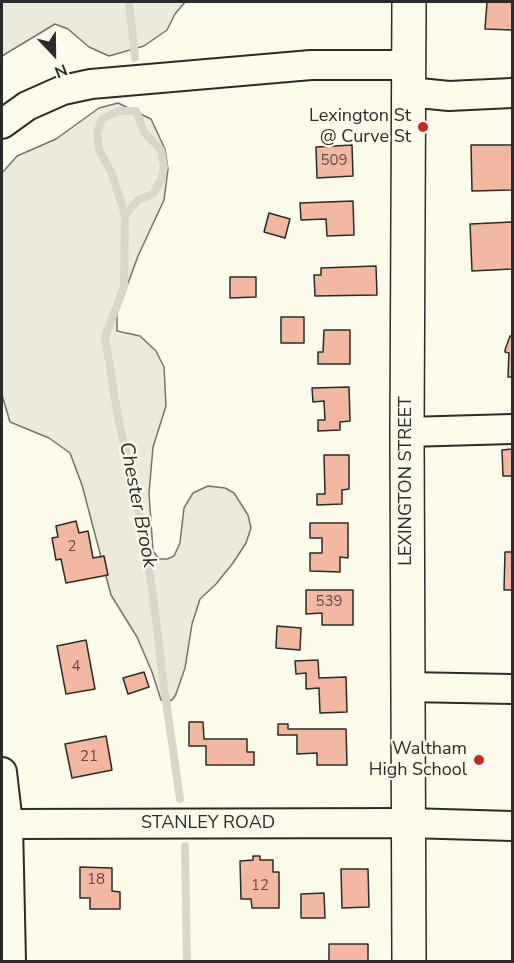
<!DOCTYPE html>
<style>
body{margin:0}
#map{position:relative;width:514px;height:963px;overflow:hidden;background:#fdfbea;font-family:"Nunito Sans",sans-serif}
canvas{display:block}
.frame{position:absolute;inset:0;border:3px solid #2b2b2b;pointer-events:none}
.north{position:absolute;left:24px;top:24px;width:60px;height:60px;-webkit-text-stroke:4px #fdfbea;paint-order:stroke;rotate:158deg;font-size:16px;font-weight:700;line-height:24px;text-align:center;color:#2b2b2b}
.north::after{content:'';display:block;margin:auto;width:21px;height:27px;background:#2b2b2b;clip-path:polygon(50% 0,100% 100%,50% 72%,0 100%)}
</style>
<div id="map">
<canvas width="514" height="963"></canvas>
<div class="frame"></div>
<div class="north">N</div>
</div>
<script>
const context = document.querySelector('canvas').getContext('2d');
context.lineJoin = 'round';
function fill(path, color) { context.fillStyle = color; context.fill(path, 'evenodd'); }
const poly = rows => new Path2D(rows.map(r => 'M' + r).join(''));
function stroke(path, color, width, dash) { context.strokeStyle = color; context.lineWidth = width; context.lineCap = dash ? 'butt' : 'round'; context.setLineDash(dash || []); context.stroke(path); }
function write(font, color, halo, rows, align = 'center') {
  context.font = font + ' "Nunito Sans",sans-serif'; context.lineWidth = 4.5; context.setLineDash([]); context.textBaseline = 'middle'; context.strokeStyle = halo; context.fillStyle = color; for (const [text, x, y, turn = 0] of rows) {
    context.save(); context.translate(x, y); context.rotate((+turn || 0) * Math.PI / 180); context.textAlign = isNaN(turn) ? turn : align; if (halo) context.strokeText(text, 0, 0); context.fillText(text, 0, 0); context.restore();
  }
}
const green = poly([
 [2,2,185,2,175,14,167,30,144,46,109,56,89,47,68,29,55,24,2,56,2,2],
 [118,103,151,119,165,149,168,169,164,200,138,256,117,313,117,331,140,336,156,351,164,367,166,406,153,447,149,493,153,551,159,559,167,559,174,556,180,543,184,508,193,493,208,486,225,488,234,493,248,515,251,528,246,543,233,563,216,584,200,599,192,624,185,668,176,694,173,699,168,702,161,700,152,672,137,637,111,595,82,485,70,453,49,438,10,422,2,395,2,173,17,156,56,139,99,108,118,103]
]);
fill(green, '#ecebdb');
stroke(green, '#74746e', 1.5);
stroke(poly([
 [129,2,135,58],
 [125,215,138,200,153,194,161,180,164,167,161,150,144,132,136,111,119,111,102,119,97,133,99,149,112,174,125,215,124,287,105,337,118,417,138,506,152,588,164,687,180,799],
 [185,846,187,962]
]), '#d8d7c9', 8);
const building = poly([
 [487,2,512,2,512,30,485,29,487,2],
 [352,145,353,176,317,178,316,147,352,145],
 [471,145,512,145,512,190,472,191,471,145],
 [353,201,354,235,327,236,326,219,301,220,300,203,353,201],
 [269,213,290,219,285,238,264,232,269,213],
 [512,222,512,269,472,271,470,224,512,222],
 [376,266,377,295,315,296,314,275,321,275,321,268,376,266],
 [230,277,256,277,256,297,230,298,230,277],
 [281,317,304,317,304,343,281,343,281,317],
 [324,330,350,330,350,364,318,364,318,352,323,352,324,330],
 [510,336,512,336,512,377,508,377,509,353,505,352,505,350,510,336],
 [349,387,350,421,340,422,340,430,318,431,318,420,325,420,324,401,313,402,312,388,349,387],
 [512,449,512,476,503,476,502,450,512,449],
 [324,455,349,455,349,489,342,490,342,504,317,505,317,494,325,494,324,455],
 [76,521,79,533,88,531,93,558,104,556,108,575,66,583,61,559,56,560,52,538,58,537,56,526,76,521],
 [310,523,348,523,348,558,340,557,340,572,310,571,310,553,322,553,322,538,310,538,310,523],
 [505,552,512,552,512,596,512,590,504,590,505,552],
 [306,590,353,590,353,625,322,625,322,613,306,614,306,590],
 [277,626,301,628,300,650,276,648,277,626],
 [86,640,95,689,66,694,57,646,86,640],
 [318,660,319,678,346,677,347,712,320,713,319,688,306,689,306,673,296,674,295,661,318,660],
 [144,672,149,687,128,694,123,678,144,672],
 [189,722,203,722,204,739,247,739,247,752,254,752,254,765,206,765,206,746,189,746,189,722],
 [278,724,288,724,288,729,346,729,347,765,317,765,317,753,297,754,297,735,278,735,278,724],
 [106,736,112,770,72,778,65,744,106,736],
 [253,856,260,856,260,860,273,860,273,872,279,872,279,908,252,908,251,899,241,899,240,861,253,860,253,856],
 [80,867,112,868,112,891,120,892,120,909,90,909,90,898,80,898,80,867],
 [341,869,368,869,369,907,342,908,341,869],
 [324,893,325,918,301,918,301,894,324,893],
 [329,944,368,944,368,962,329,962,329,944]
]);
fill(building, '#f2b8a0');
stroke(building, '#2b2b2b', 1.5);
const minor = poly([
 [409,92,449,96,512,93],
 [2,124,27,106,63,90,91,84,311,65,408,65],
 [407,432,512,429],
 [407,687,512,689],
 [2,772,8,824,11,962],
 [8,824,408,823,512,826]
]);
const major = poly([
 [409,2,407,432,409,962]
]);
stroke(minor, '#2b2b2b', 32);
stroke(major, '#2b2b2b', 36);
stroke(minor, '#fdfbea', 28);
stroke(major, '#fdfbea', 33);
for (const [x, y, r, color] of [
 [423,127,6,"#c62828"],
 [479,760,6,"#c62828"]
]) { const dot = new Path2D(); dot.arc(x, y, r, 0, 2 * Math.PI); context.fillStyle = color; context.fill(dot); stroke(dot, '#fdfbea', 2); }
write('15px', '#5d4e48', null, [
 ["509",334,161],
 ["2",72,547],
 ["539",329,602],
 ["4",76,667],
 ["21",89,757],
 ["18",96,880],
 ["12",260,886]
]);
write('18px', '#2b2b2b', '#fdfbea', [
 ["Lexington St",411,117],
 ["@ Curve St",411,138],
 ["Waltham",467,750],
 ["High School",467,771]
], 'right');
write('18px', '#2b2b2b', '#fdfbea', [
 ["LEXINGTON STREET",407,481,-90],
 ["STANLEY ROAD",208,824]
]);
write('italic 20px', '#2b2b2b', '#fdfbea', [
 ["Chester Brook",137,505,79]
]);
</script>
